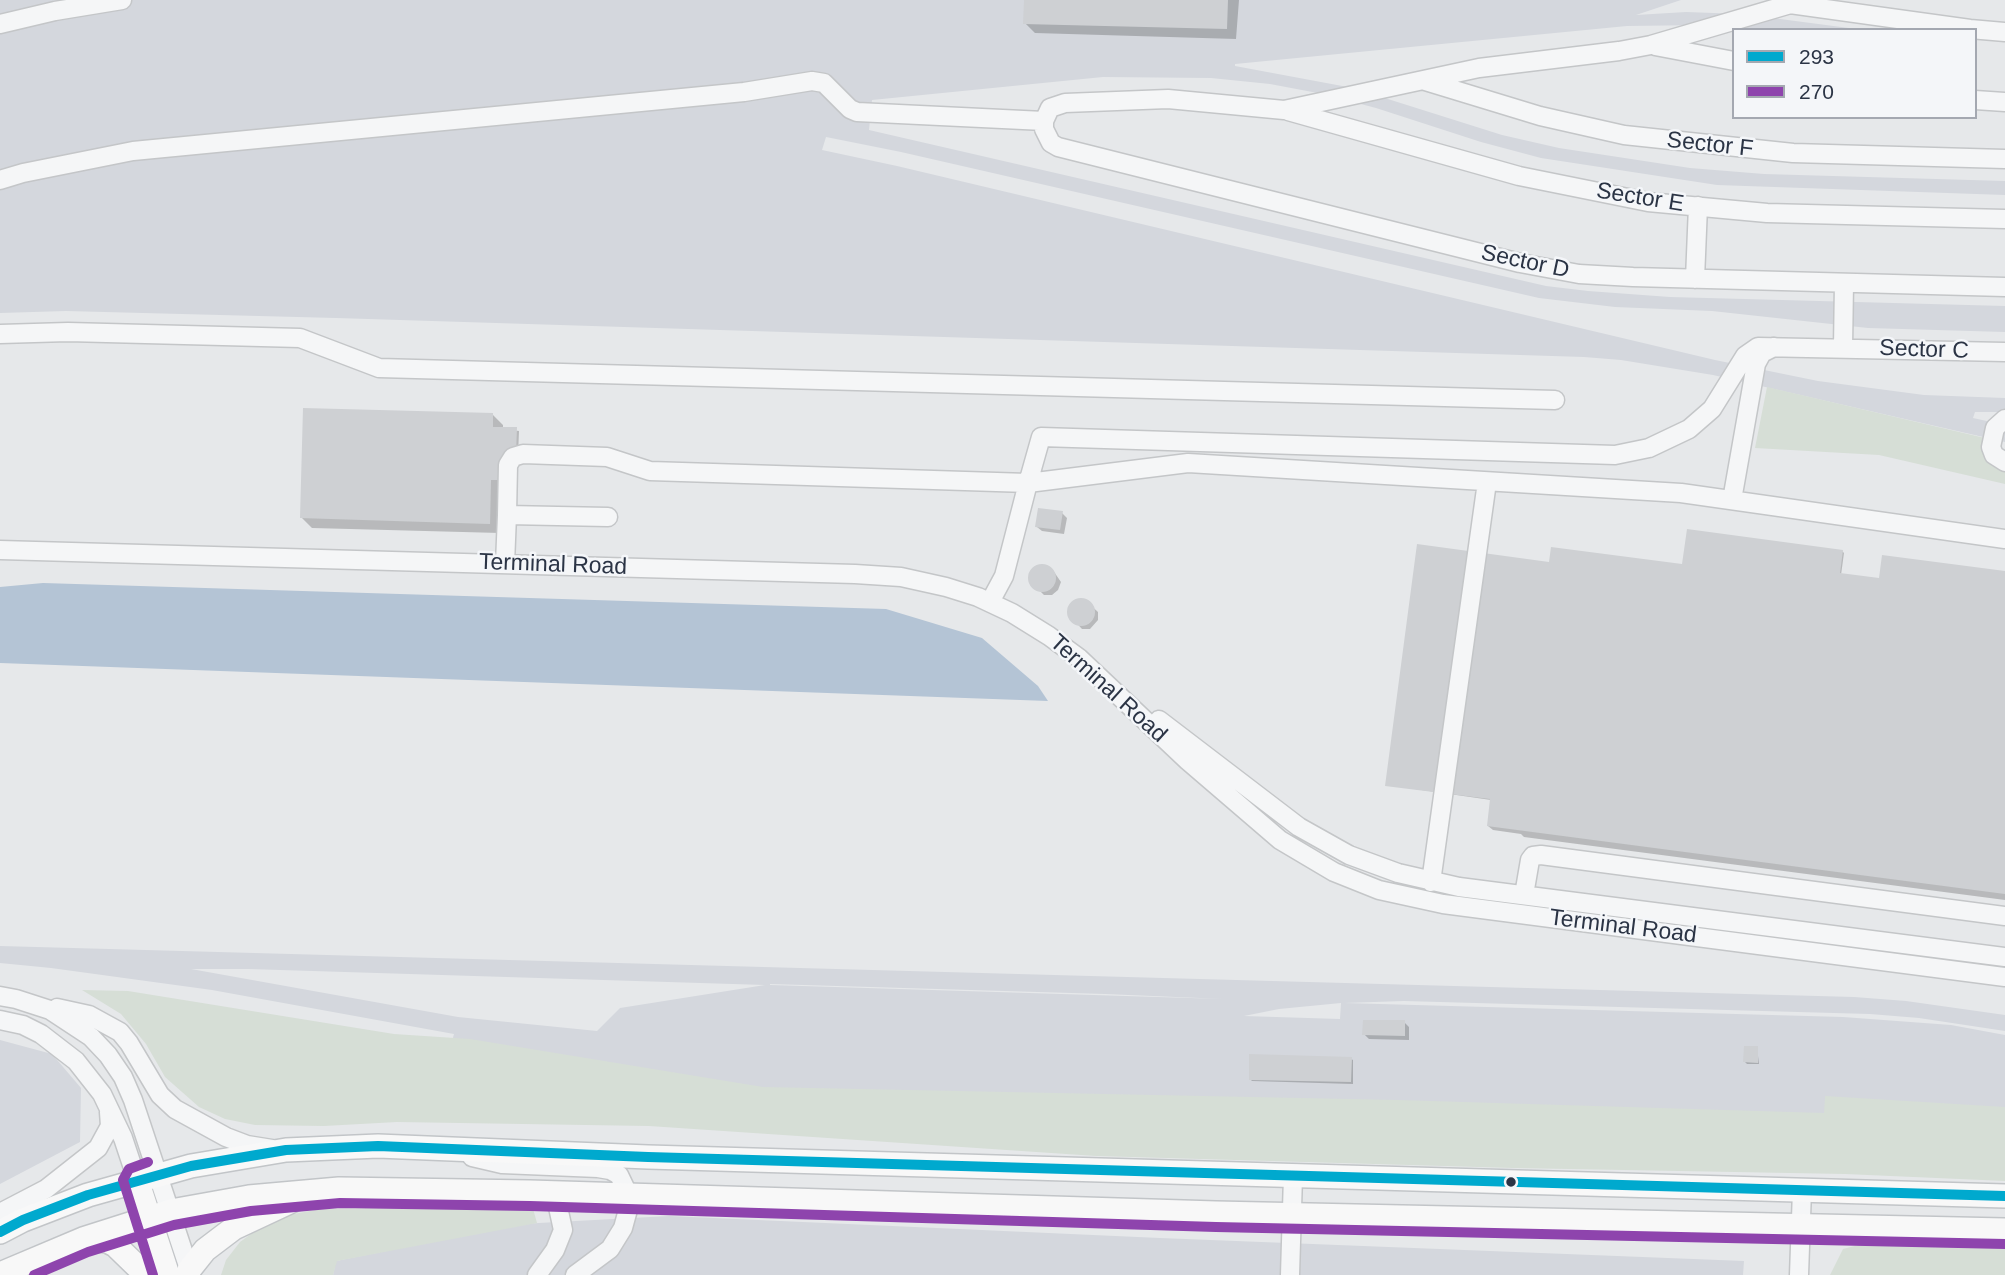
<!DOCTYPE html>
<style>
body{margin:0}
#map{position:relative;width:2005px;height:1275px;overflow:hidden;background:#e6e8ea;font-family:Arial,sans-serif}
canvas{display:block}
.legend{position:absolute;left:1732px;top:28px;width:245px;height:91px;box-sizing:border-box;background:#f4f6f9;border:2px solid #a4a8b1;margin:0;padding:9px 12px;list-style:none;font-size:21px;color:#2b3445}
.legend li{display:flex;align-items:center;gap:14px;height:35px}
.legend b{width:35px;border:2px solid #a4a8b1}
</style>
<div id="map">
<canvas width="2005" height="1275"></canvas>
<ul class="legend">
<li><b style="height:9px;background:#00a9ce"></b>293</li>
<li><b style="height:9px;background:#8e44ad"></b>270</li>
</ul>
</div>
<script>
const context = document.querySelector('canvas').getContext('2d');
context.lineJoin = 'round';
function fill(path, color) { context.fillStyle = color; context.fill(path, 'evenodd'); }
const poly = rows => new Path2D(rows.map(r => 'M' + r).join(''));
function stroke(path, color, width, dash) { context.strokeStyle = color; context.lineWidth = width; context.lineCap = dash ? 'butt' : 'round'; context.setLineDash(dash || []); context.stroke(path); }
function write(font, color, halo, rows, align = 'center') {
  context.font = font + ' Arial,sans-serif'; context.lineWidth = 5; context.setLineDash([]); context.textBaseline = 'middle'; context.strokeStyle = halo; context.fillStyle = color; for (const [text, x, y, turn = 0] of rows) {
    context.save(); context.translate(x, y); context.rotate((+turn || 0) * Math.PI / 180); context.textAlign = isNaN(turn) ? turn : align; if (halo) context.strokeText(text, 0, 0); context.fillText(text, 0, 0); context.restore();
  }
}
fill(poly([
 [0,0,1681,0,1636,15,1686,12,1742,14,1864,30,1772,30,1704,25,1627,26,1235,64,1235,66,1353,88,1502,135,1559,148,1690,168,1764,174,2005,181,2005,195,1717,185,1541,158,1481,142,1376,108,1323,94,1270,84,1211,78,1103,77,872,100,869,130,1546,286,1588,291,1670,297,2005,306,2005,332,1868,328,1712,311,1615,307,1539,298,901,152,826,137,822,150,897,166,1715,360,1818,381,1924,395,2005,398,2005,412,1975,412,1973,418,2005,425,2005,442,1713,375,1621,360,1584,357,336,318,66,311,0,313],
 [0,946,1854,997,1906,1001,2005,1015,2005,1031,1919,1018,1870,1014,1404,1001,1344,1003,1843,1017,1951,1025,2005,1035,2005,1129,431,1118,454,1034,212,990,51,968,0,963],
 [191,969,248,969,765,985,620,1008,597,1031,458,1017],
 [770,984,1105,994,1223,999,770,985],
 [1341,1003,1340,1019,1244,1016,1279,1009],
 [0,1040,52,1054,81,1088,80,1142,0,1184],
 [669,1216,1160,1238,1744,1261,1743,1275,333,1275,336,1261,520,1224]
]), '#d4d7dd');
fill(poly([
 [1767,387,1985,438,2005,468,2005,484,1879,455,1755,448],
 [82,990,128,991,394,1034,470,1039,763,1087,1398,1100,1824,1113,1825,1096,2005,1107,2005,1181,1845,1174,1513,1168,1096,1156,649,1126,397,1122,324,1126,255,1125,225,1119,199,1107,165,1077,146,1044,121,1014],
 [532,1205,537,1223,337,1261,333,1275,221,1275,226,1260,240,1242,273,1218,320,1209],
 [1878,1240,2005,1245,2005,1275,1830,1275,1843,1249]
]), '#d6ded6');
fill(poly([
 [43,583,886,609,982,638,1038,686,1048,701,0,663,0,587]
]), '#b4c4d5');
fill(poly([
 [1026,0,1239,0,1236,39,1035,33,1025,23],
 [493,415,503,425,503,429,519,431,517,481,501,481,500,533,312,528,301,517],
 [1062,513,1067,518,1064,534,1042,531,1037,527],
 [1842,551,1844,553,1841,575,1881,580,2005,573,2005,900,1524,837,1521,834,1493,830,1488,826,1491,800,1387,785,1547,563,1684,566],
 [1039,566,1052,569,1061,582,1058,590,1052,595,1044,595,1030,581,1033,570],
 [1077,600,1086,601,1098,612,1098,620,1090,629,1082,629,1069,615,1071,604],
 [1404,1022,1409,1027,1409,1040,1369,1039,1364,1034],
 [1757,1048,1759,1064,1747,1064,1745,1062],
 [1351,1059,1353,1060,1353,1084,1252,1081,1250,1079]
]), '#0003');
fill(poly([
 [1024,0,1228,0,1227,29,1023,24],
 [303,408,493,413,493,427,517,427,515,480,491,480,490,524,300,518],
 [1038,508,1063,511,1060,530,1035,527],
 [1687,529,1843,550,1840,573,1879,578,1882,555,2005,571,2005,894,1487,826,1490,799,1385,786,1417,544,1549,562,1551,547,1682,564],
 '1028 578a14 14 0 1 1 28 0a14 14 0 1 1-28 0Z',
 '1067 612a14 14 0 1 1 28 0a14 14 0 1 1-28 0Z',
 [1363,1020,1405,1020,1405,1036,1362,1035],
 [1744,1046,1758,1046,1758,1063,1743,1062],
 [1249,1054,1352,1057,1351,1082,1249,1080]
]), '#ced0d3');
const minor = poly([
 [1804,0,1651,45,1619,51,1479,68,1284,110,1168,99,1065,103,1050,108,1044,121,1044,129,1051,143,1058,147,1520,263,1579,274,1633,277,2005,287],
 [1790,4,1970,29,2005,32],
 [0,24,55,11,122,0],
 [1655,46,1734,61],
 [1425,81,1540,116,1624,135,1793,153,2005,159],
 [1975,100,2005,102],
 [1288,111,1519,176,1648,202,1767,213,2005,219],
 [0,180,23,173,133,151,744,92,812,81,824,83,850,109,857,112,1044,121],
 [1695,279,1698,206],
 [0,334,68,332,300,338,379,368,1555,400],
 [1843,347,1844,283],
 [2005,419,1995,428,1991,447,1994,455,2005,462],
 [1732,500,1756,364,1762,353,1774,347],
 [507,515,508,465,513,457,523,454,607,457,650,471,1028,483,1041,437,1615,455,1649,448,1689,429,1712,409,1745,356,1758,347,2005,352],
 [0,550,855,574,901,577,946,587,978,597,1012,613,1049,636,1079,658,1188,761,1280,840,1334,872,1379,890,1443,904,2005,977],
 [505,564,507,515,608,517],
 [990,602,1004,576,1028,483,1188,463,1681,493,2005,539],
 [1159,720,1299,827,1349,855,1398,873,1459,887,2005,957],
 [1431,882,1487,482],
 [1524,895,1530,860,1533,856,1541,855,2005,916],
 [0,996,16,999,50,1010,91,1037,108,1055,123,1077,133,1100,191,1275],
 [57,1008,89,1015,120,1032,129,1043,160,1095,175,1109,226,1137,247,1145,272,1149],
 [0,1020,23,1025,41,1034,76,1061,102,1094,123,1138,137,1180],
 [472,1157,502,1164,598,1168,610,1170,619,1175,629,1196,629,1206,623,1228,610,1249,575,1275],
 [0,1213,46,1189,98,1148,110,1126,109,1112],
 [537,1275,555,1250,563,1230,558,1207,553,1201,537,1194],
 [1290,1275,1293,1176],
 [1799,1275,1802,1190]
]);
const major = poly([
 [137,1180,168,1275],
 [0,1232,23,1220,88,1195,191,1166,286,1150,378,1146,648,1157,2005,1196],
 [85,1239,107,1241,115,1245,146,1275],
 [189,1270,205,1250,234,1228,298,1198],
 [0,1274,83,1239,171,1211,249,1197,339,1189,530,1192,1216,1213,2005,1230]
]);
stroke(minor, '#c4c6c8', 21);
stroke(major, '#c2c5c8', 26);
stroke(minor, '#f5f6f7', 18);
stroke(major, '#f8f8f8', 23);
stroke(poly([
 [0,1232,23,1220,88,1195,191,1166,286,1150,378,1146,648,1157,2005,1196]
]), '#00a9ce', 10);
stroke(poly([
 [148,1162,129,1169,123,1180,153,1275],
 [34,1275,88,1252,174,1225,251,1211,340,1203,530,1206,1216,1227,2005,1244]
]), '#8e44ad', 10);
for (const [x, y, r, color] of [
 [1511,1182,6,"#2b3445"]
]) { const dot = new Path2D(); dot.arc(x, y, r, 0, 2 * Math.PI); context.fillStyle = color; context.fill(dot); stroke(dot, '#f4f6f9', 2.5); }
write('23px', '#2b3445', '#f4f6f9', [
 ["Sector F",1710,145,6],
 ["Sector E",1640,198,9],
 ["Sector D",1525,262,12],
 ["Sector C",1924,350,2],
 ["Terminal Road",553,565,2],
 ["Terminal Road",1108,689,42],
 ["Terminal Road",1623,927,7]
]);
</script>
